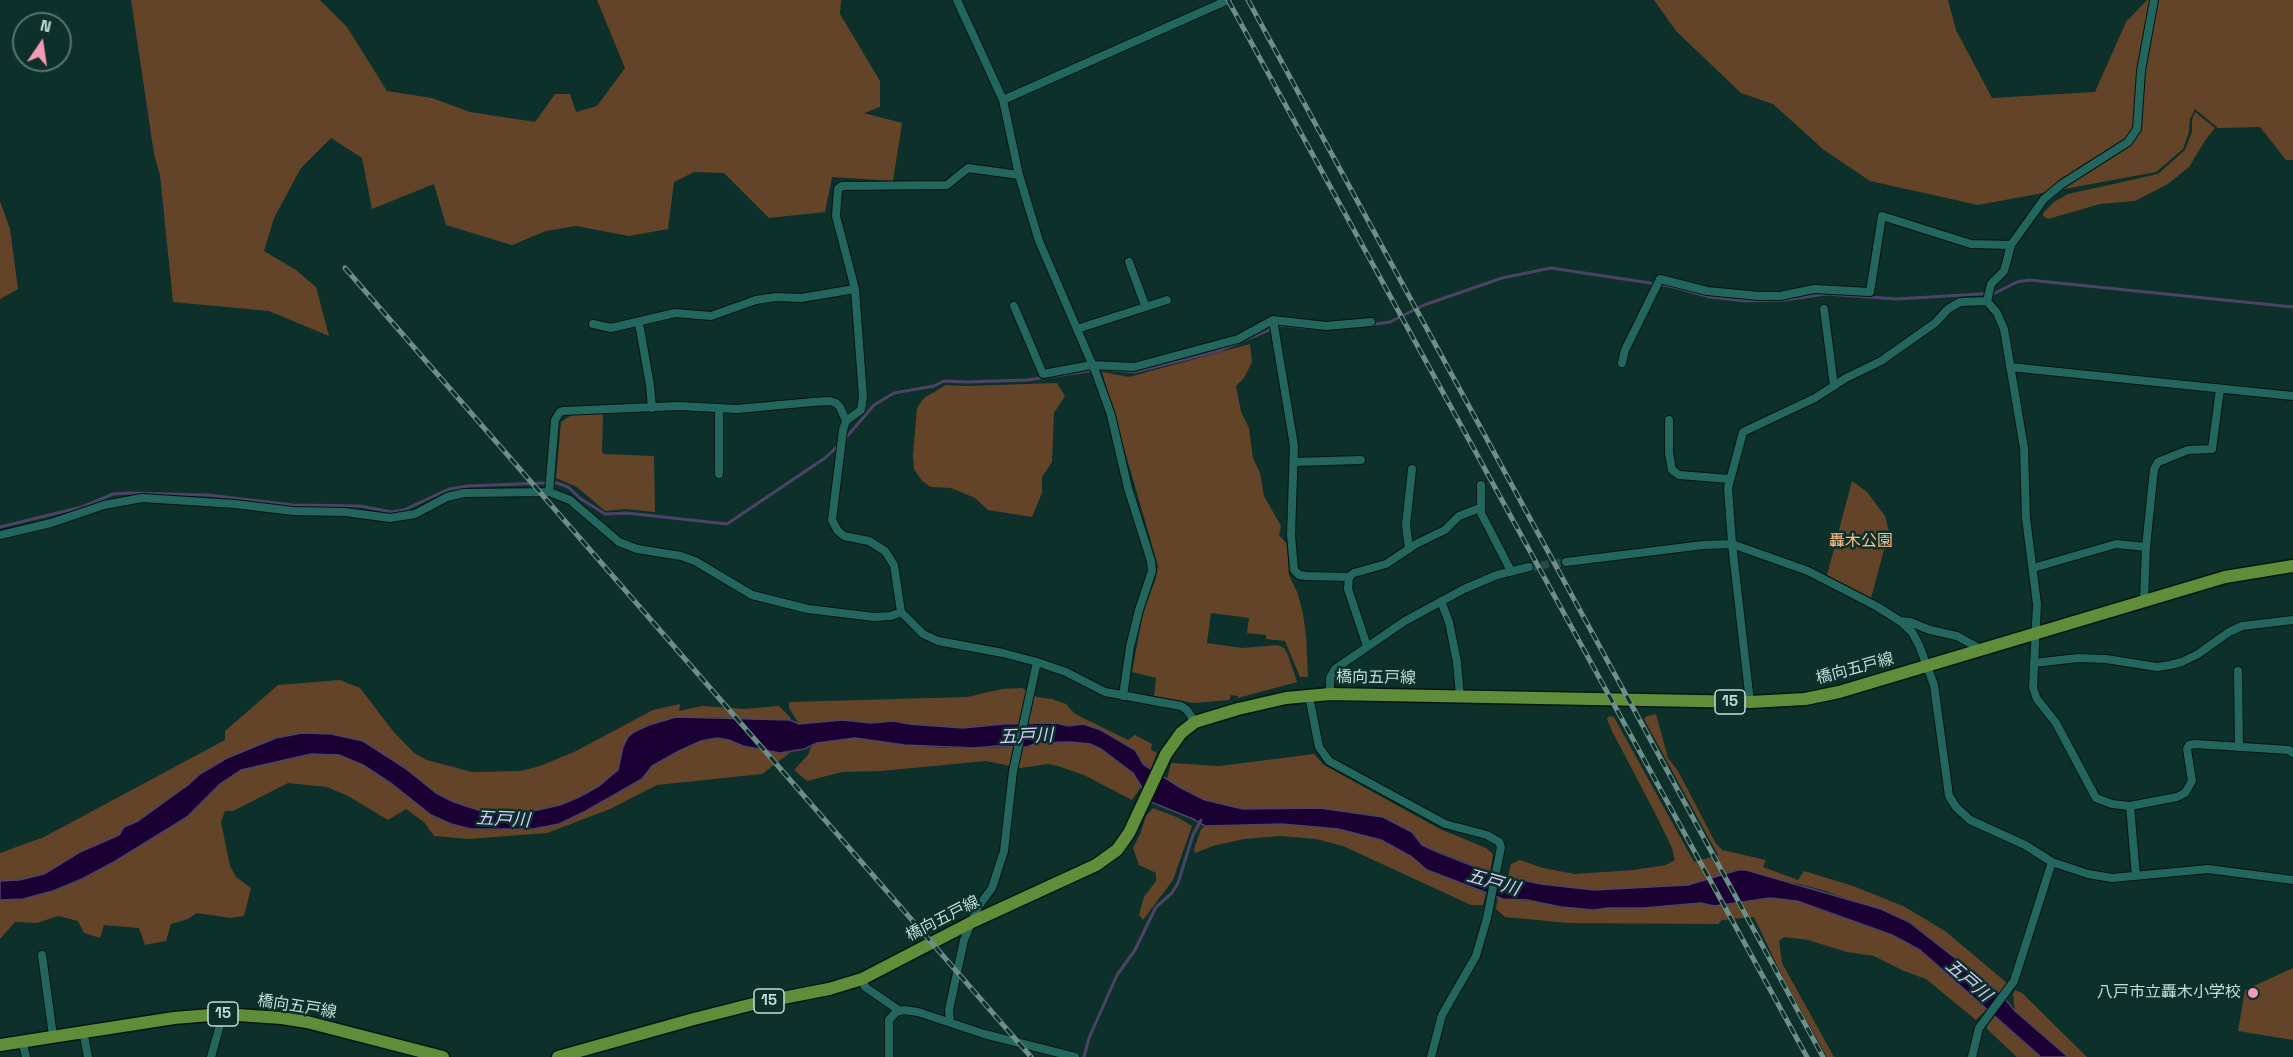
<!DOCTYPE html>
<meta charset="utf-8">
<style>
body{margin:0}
#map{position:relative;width:2293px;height:1057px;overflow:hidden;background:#0d302b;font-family:"Space Grotesk",sans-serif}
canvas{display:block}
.north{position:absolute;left:12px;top:12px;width:60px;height:60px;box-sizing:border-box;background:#0d302b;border:2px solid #547671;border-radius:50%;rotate:13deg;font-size:16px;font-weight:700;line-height:24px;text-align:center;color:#bfdfd9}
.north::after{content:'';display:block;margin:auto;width:21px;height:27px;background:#f19ab1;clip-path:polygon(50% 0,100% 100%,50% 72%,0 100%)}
</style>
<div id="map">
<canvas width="2293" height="1057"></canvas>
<div class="north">N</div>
</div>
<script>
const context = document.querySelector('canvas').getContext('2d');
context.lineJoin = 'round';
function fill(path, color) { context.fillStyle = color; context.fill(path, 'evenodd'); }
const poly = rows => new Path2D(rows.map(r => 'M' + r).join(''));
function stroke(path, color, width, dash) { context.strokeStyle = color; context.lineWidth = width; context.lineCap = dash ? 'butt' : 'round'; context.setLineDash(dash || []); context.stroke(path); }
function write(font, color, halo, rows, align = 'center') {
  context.font = font + ' "Space Grotesk","Noto Sans JP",sans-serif'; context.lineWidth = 5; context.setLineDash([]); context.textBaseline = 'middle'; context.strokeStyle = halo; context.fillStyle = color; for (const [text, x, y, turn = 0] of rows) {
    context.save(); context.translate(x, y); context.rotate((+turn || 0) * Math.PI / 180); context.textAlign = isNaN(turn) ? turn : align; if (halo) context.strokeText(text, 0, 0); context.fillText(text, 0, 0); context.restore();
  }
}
fill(poly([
 [131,0,320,0,347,27,387,91,432,98,470,112,535,122,555,94,570,94,576,112,597,106,625,68,597,0,841,0,840,14,880,81,880,107,864,113,902,123,893,181,832,177,825,212,769,218,724,173,694,172,674,182,668,229,629,236,576,226,546,231,512,245,446,225,434,184,372,209,362,158,331,138,301,168,274,218,264,251,296,270,316,287,329,336,269,311,173,302,160,175,154,154],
 [1654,0,1948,0,1956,30,1992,98,2095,92,2126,22,2147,0,2293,0,2293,160,2286,160,2260,127,2218,128,2195,109,2190,119,2189,132,2183,149,2156,172,1978,205,1870,181,1824,150,1773,104,1741,93,1676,31],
 [2195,112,2215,128,2206,139,2189,167,2168,184,2135,201,2100,204,2048,219,2043,216,2043,213,2054,202,2068,194,2158,174,2185,150,2192,132,2192,120],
 [0,201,10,229,18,289,0,299],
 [1250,344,1252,362,1244,378,1236,386,1241,412,1249,428,1253,458,1260,473,1264,496,1281,526,1279,535,1287,544,1289,575,1298,594,1303,614,1306,635,1308,677,1300,677,1285,641,1266,639,1266,635,1247,633,1249,618,1211,613,1207,643,1242,648,1278,645,1284,648,1288,655,1297,682,1238,698,1238,696,1231,695,1229,700,1194,703,1154,696,1156,678,1132,672,1143,613,1156,578,1158,566,1102,372,1129,377],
 [1057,383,1065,396,1054,413,1052,462,1042,477,1042,493,1032,517,988,510,975,498,951,488,931,487,922,481,914,469,913,454,917,408,924,398,946,385,966,386],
 [603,414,602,452,604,454,654,456,655,512,625,509,605,511,577,487,556,478,561,422,572,415],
 [1852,481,1867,492,1885,516,1889,532,1871,598,1827,575],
 [340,680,360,688,393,731,414,753,427,760,472,772,521,771,540,766,574,752,653,710,680,704,679,711,702,706,744,709,779,706,790,717,790,720,751,721,713,717,623,747,618,770,599,786,579,797,560,805,533,811,512,812,478,810,454,802,436,793,405,768,331,734,302,733,276,738,227,758,200,774,188,785,138,821,124,827,119,835,80,852,44,874,19,880,0,881,0,853,44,837,225,740,225,731,278,685],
 [1022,688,1037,697,1052,699,1066,704,1075,714,1128,740,1135,735,1152,744,1151,750,1157,753,1151,769,1143,764,1135,750,1083,724,1068,726,1056,723,1004,724,963,728,909,724,894,721,871,723,842,720,799,724,789,708,789,702,967,697,1002,689],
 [1656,714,1668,758,1678,771,1715,842,1722,850,1766,860,1763,867,1798,880,1804,871,1853,886,1903,906,1945,931,2007,983,2001,994,1909,922,1826,891,1796,883,1779,881,1746,870,1688,885,1594,890,1541,884,1508,877,1511,864,1520,860,1543,868,1575,874,1633,870,1666,865,1675,860,1672,848,1657,817,1612,731,1607,719,1609,716,1614,717,1694,862,1718,855,1644,719,1647,716],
 [717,738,729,740,743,746,780,753,791,752,762,774,657,785,610,809,547,833,468,839,434,836,424,822,406,809,388,820,348,796,327,787,288,783,233,811,225,811,221,822,230,866,236,877,251,888,244,916,230,918,197,913,188,919,171,924,166,941,145,945,139,928,104,925,100,938,84,933,78,921,58,916,37,923,15,922,0,939,0,900,23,899,53,891,82,879,114,862,186,817,220,784,241,770,311,754,339,755,363,765,451,824,471,829,533,829,559,824,586,811,642,779,652,766,679,751,701,741],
 [855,738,943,748,1027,747,1037,743,1071,742,1090,744,1101,749,1133,773,1141,787,1132,800,1084,775,1058,766,1048,764,1020,768,986,761,881,771,842,772,807,781,794,770,808,755,812,745,817,743],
 [1314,754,1324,765,1440,829,1486,848,1493,854,1490,872,1422,845,1418,840,1383,817,1320,808,1243,809,1222,805,1205,800,1167,780,1171,763,1219,766],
 [1153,808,1179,818,1192,826,1173,880,1143,920,1139,915,1144,897,1156,881,1156,873,1139,865,1133,848,1141,832,1146,816],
 [1282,824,1338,829,1381,840,1412,857,1427,870,1486,893,1483,905,1471,905,1343,846,1316,839,1281,836,1244,839,1213,846,1195,853,1194,849,1201,829,1205,826],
 [1498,897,1594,910,1608,908,1643,908,1701,903,1714,906,1770,898,1797,901,1892,935,1920,950,1987,1009,1976,1020,1926,979,1904,971,1874,956,1847,952,1808,940,1784,937,1779,941,1782,963,1834,1057,1827,1057,1784,980,1754,917,1722,920,1718,924,1568,923,1505,917,1496,909],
 [2293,968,2293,1040,2238,1031,2245,990],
 [2015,990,2022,993,2087,1057,2068,1057,2015,1011,2013,994],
 [1995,1016,2004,1025,2041,1057,2017,1057,1987,1029,1987,1026]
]), '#634428');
const water = poly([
 [676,717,790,720,799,724,842,720,871,723,894,721,909,724,963,728,1004,724,1056,723,1068,726,1083,724,1101,730,1135,750,1143,764,1181,788,1205,800,1243,809,1320,808,1383,817,1412,832,1422,845,1435,851,1483,870,1508,877,1541,884,1594,890,1688,885,1738,870,1746,870,1881,909,1909,922,2001,994,2015,1011,2068,1057,2041,1057,1920,950,1892,935,1797,901,1770,898,1714,906,1701,903,1643,908,1608,908,1594,910,1561,907,1527,900,1503,899,1427,870,1412,857,1381,840,1338,829,1282,824,1205,826,1193,819,1151,802,1133,773,1101,749,1090,744,1071,742,1037,743,1027,747,997,746,974,748,905,745,855,738,817,743,804,749,780,753,743,746,729,740,717,738,701,741,679,751,652,766,642,779,586,811,559,824,533,829,471,829,451,824,431,815,392,784,363,765,339,755,311,754,241,770,220,784,187,817,114,862,82,879,53,891,23,899,0,900,0,881,19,880,44,874,80,852,119,835,124,827,138,821,188,785,200,774,227,758,276,738,302,733,331,734,363,741,405,768,436,793,454,802,478,810,512,812,533,811,560,805,579,797,599,786,618,770,623,747,628,737,634,732,649,725,676,717]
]);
fill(water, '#1b0033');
stroke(water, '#4c4365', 1.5);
stroke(poly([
 [1362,326,1390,322,1424,305,1502,278,1551,268,1670,286,1710,297,1746,301,1785,300,1826,294,1897,299,1980,294,1995,293,2017,282,2029,280,2293,307],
 [844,440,874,405,894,393,934,386,944,381,966,382,1027,380,1102,369,1135,372,1218,351,1281,325,1311,328],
 [0,527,82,507,113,494,129,493,208,495,293,505,360,506,392,512,404,510,449,489,468,486,544,483,557,483,568,487,581,499,605,514,627,513,727,524,825,458,839,445],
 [1084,1057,1089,1038,1117,975,1135,950,1156,907,1172,893,1178,883,1193,835,1201,820]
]), '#4c4365', 3);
stroke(poly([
 [1529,567,1566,562]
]), '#284a45', 8, [8, 4]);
const minor = poly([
 [957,0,1003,100,1019,175,1039,241,1096,373,1111,415,1128,488,1151,561,1152,571,1139,610,1130,647,1123,696],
 [1003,100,1228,0],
 [1129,262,1145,305],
 [1987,301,1997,313,2004,329,2024,448,2026,518,2037,604,2033,688,2037,699,2056,723,2096,798,2112,804,2130,806,2177,797,2185,793,2192,781,2187,749,2189,745,2195,744,2289,750,2293,753],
 [1987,301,1991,284,2004,271,2011,245,2044,199,2062,184,2128,142,2137,129,2141,71,2154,0],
 [1014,306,1043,374,1092,365,1134,367,1238,339,1273,320,1326,326,1371,322],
 [1824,309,1834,386],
 [1273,320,1294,446,1291,535,1294,570,1299,575,1306,576,1349,577],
 [639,323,650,385,652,408],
 [593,324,611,328,675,313,711,316,756,300,776,297,801,298,855,289],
 [1077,329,1167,300],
 [1622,363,1625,350,1660,279,1707,291,1759,296,1780,296,1814,289,1870,292,1882,216,1971,244,2011,245],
 [2010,367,2293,396],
 [719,408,719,474],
 [1669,420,1669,453,1672,470,1679,475,1730,479],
 [846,421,861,410,863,397,855,289,836,216,838,189,842,186,947,185,968,168,1019,175],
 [1294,462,1361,460],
 [1481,485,1481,513,1511,571],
 [549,492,555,420,560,412,563,411,678,406,737,409,813,402,830,401,836,403,840,407,846,421,843,430,832,520,838,531,844,536,869,541,885,551,894,565,901,612,923,634,938,641,1003,653,1037,662,1066,672,1105,692,1181,706,1187,710,1195,722],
 [0,535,51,523,104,505,142,498,235,504,293,511,345,512,390,518,415,514,447,497,464,493,549,492,570,500,619,542,637,549,681,556,695,561,752,595,808,609,874,617,891,616,901,612],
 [1409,549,1406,525,1412,469],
 [1566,562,1703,545,1732,544,1808,571,1876,606,1900,621,1912,632,1919,645,1934,685,1949,796,1956,807,1970,820,2025,845,2052,862,2088,874,2112,878,2208,869,2293,880],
 [2033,568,2116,544,2146,547],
 [2144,600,2146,547,2154,469,2158,462,2188,450,2212,449,2220,389],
 [1441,601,1449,622,1457,662,1460,696],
 [1900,621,1910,622,1930,630,1957,636,1975,646,1979,651],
 [1367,646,1348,589,1349,577,1354,573,1386,564,1416,544,1445,530,1459,516,1480,508],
 [2034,663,2078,658,2106,659,2157,667,2170,665,2182,662,2198,654,2229,632,2242,626,2293,620],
 [2238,671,2239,747],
 [1330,694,1330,678,1335,669,1405,621,1464,589,1497,575,1529,567],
 [1309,696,1319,747,1329,761,1445,824,1487,835,1499,842,1501,847,1487,918,1476,956,1442,1015,1431,1057],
 [1750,702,1732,544,1728,488,1743,432,1815,398,1846,378,1881,361,1935,323,1948,309,1960,302,1987,301],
 [2130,806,2136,876],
 [42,955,53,1036],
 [862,979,865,987,900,1011],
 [950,1022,949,1010,964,940,978,907,992,888,1004,851,1013,771,1037,662],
 [83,1031,88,1057],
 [22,1040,26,1057],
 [211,1057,223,1014],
 [889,1057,889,1020,896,1012,904,1010,918,1012,984,1034,1075,1057],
 [1972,1057,1979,1028,2014,981,2052,862]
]);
const primary = poly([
 [0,1045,174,1018,223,1014,282,1018,307,1022,443,1057],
 [558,1057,694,1019,757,1003,829,989,862,979,972,922,1096,865,1117,850,1129,833,1166,754,1181,733,1195,722,1238,709,1286,698,1330,694,1750,702,1805,699,1839,692,2225,577,2293,566]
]);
stroke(minor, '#031613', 10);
stroke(primary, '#031613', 15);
stroke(minor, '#22665d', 8);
stroke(primary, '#608d3a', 12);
const rail = poly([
 [1228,0,1807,1057],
 [1248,0,1823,1057],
 [345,268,1031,1057]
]);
stroke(rail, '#6d8e89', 5);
stroke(rail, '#0d302b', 3, [9]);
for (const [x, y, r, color] of [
 [2253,993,6,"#f19ab1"]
]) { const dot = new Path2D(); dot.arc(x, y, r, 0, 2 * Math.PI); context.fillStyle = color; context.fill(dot); stroke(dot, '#0d302b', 2); }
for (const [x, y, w] of [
 [1730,702,30],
 [769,1001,30],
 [223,1014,30]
]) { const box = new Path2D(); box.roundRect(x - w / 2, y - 12, w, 24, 4.5); context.fillStyle = '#0d302b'; context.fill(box); stroke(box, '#bfdfd9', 1.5); }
write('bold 15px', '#bfdfd9', null, [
 ["15",1730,702],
 ["15",769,1001],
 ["15",223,1014]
]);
write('16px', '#fdbf87', '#0d302b', [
 ["轟木公園",1861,542]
]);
write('16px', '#bfdfd9', '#0d302b', [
 ["橋向五戸線",1855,669,-15],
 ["橋向五戸線",1376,678,1],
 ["橋向五戸線",943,919,-27],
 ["橋向五戸線",297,1007,9]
]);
write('16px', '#bfdfd9', '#0d302b', [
 ["八戸市立轟木小学校",2241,993]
], 'right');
write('italic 18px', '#dcc8fd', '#0d302b', [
 ["五戸川",1026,737,-2],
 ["五戸川",503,820,3],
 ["五戸川",1493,883,16],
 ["五戸川",1968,981,41]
]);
</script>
